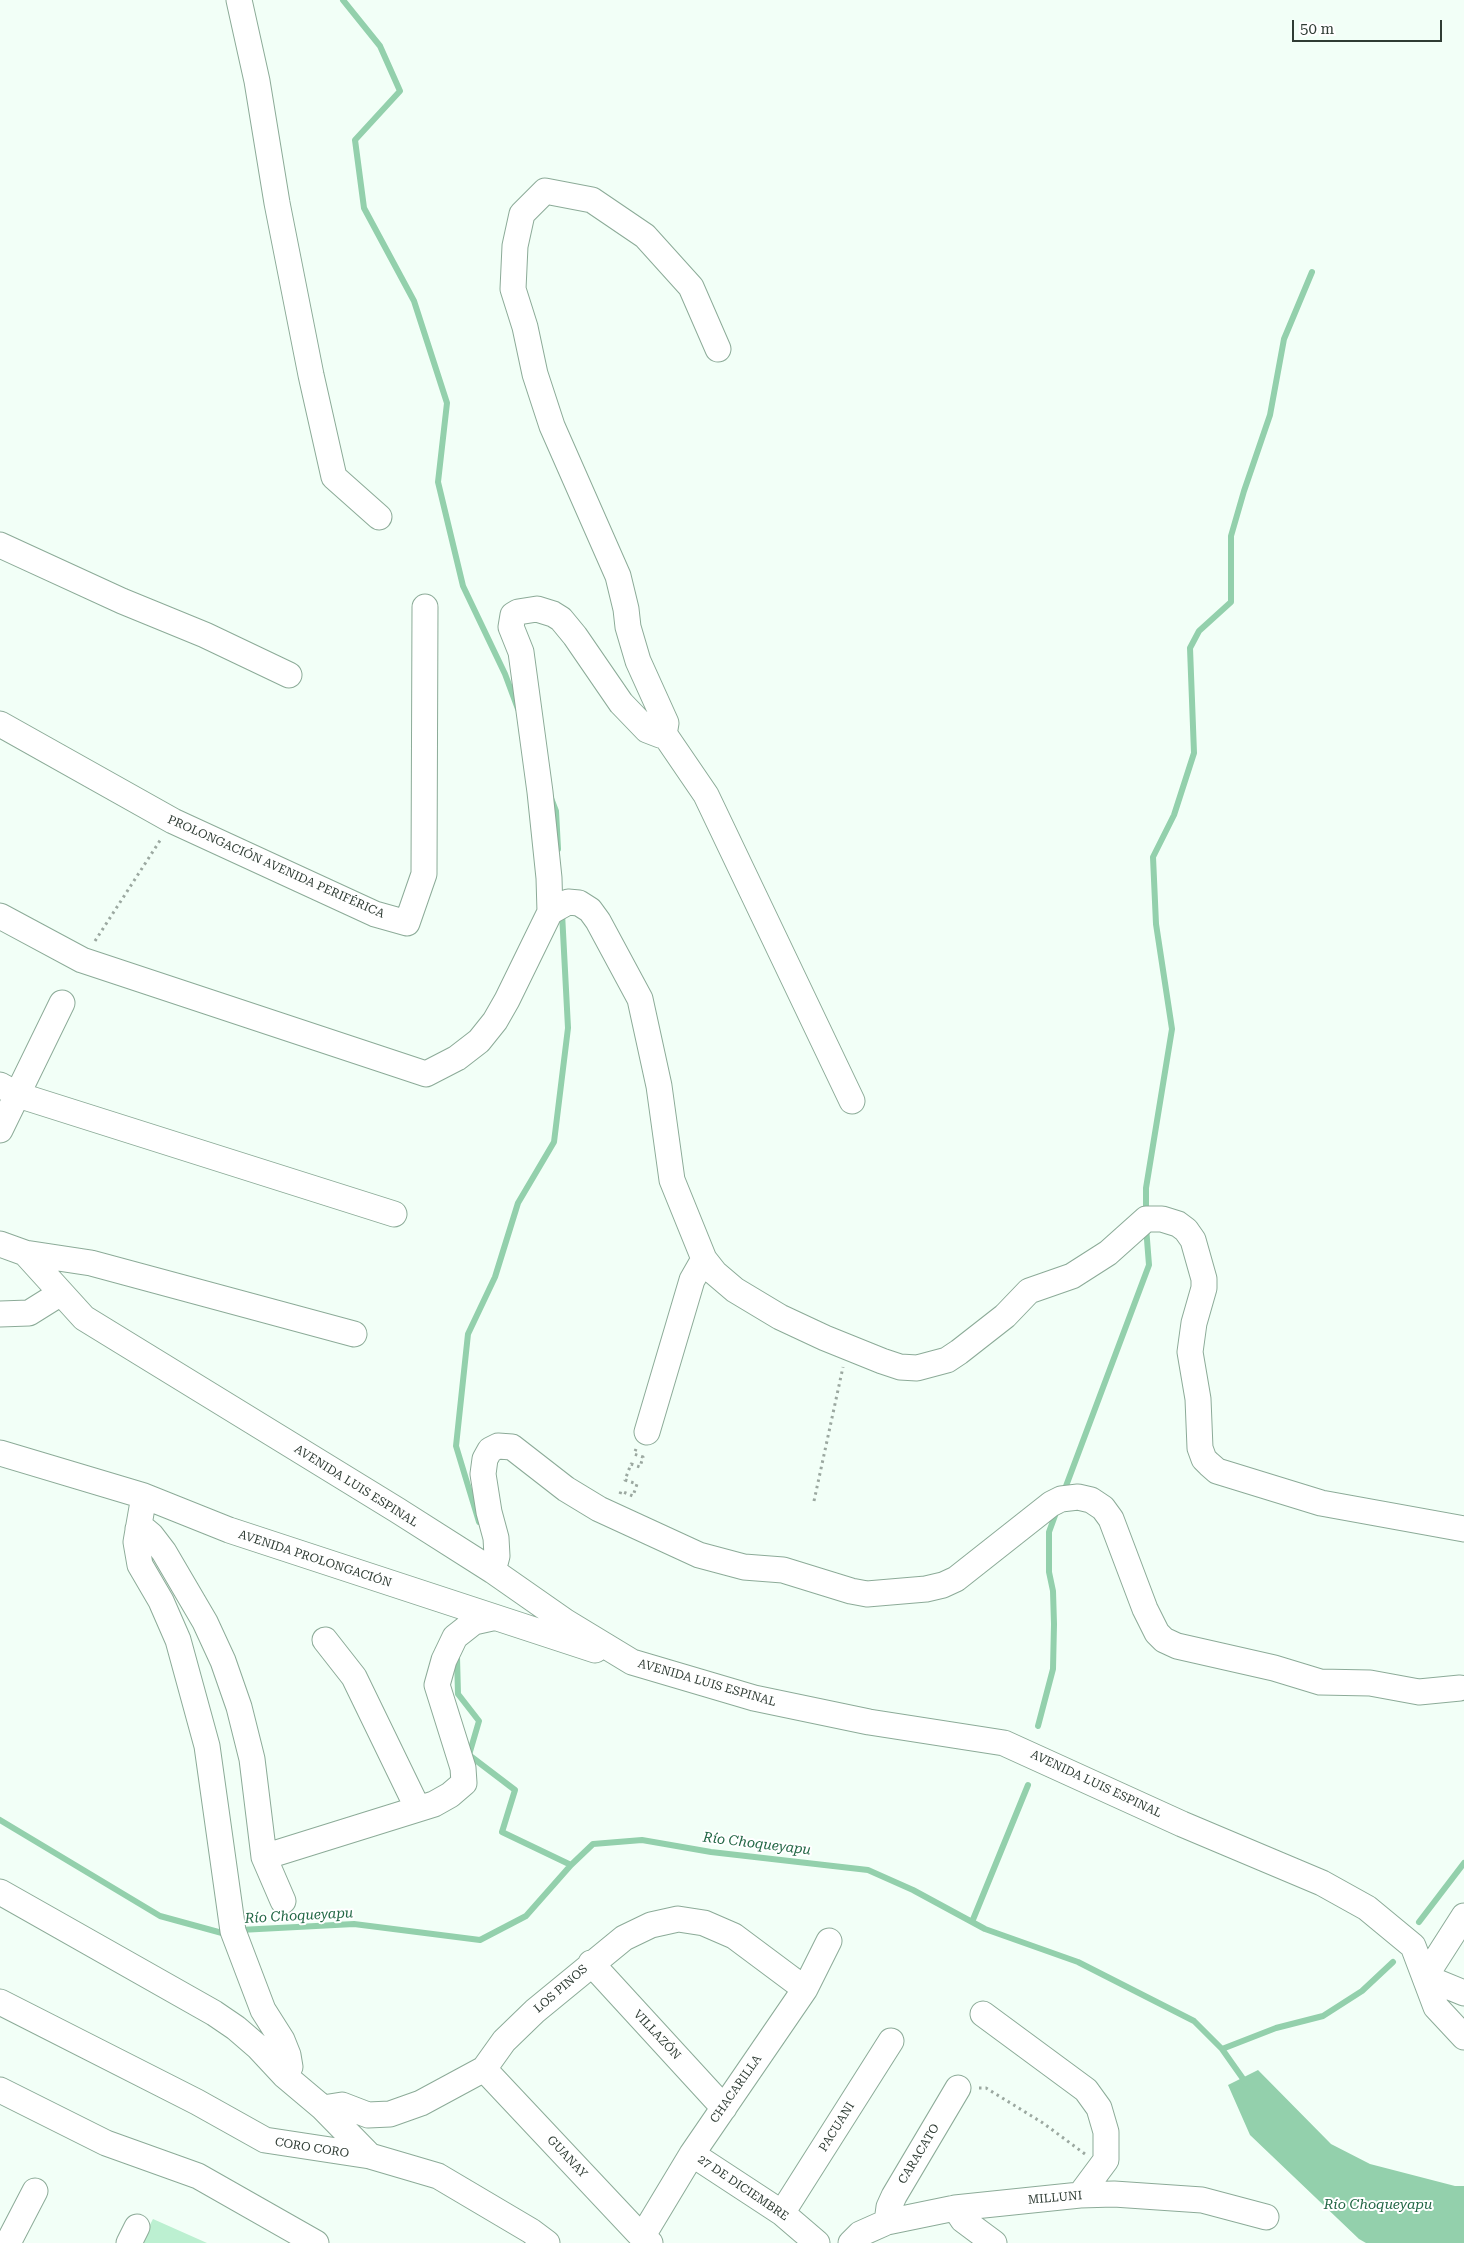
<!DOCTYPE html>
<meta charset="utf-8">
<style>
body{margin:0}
#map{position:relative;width:1464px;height:2243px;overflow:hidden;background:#f2fff7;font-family:"Roboto Serif",serif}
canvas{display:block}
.scale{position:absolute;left:1292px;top:20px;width:150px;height:22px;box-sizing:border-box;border:2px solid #2f3c34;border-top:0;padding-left:6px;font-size:15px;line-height:18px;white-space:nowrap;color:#2f3c34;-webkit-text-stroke:4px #fff;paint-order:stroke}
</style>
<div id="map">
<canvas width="1464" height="2243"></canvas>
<div class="scale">50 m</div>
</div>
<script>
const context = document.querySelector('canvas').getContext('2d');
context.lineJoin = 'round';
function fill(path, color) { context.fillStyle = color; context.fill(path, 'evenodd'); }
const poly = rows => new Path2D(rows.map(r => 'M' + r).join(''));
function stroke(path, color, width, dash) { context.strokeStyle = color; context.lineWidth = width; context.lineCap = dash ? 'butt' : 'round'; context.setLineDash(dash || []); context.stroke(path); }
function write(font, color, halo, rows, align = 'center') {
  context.font = font + ' "Roboto Serif",serif'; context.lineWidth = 4; context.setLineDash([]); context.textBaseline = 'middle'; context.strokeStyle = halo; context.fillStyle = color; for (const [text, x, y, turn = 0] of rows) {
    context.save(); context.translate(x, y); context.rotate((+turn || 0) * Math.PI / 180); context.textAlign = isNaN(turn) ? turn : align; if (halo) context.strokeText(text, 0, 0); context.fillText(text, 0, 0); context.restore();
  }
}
fill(poly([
 [153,2219,207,2243,140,2243]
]), '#bcf0d1');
fill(poly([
 [1258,2070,1331,2144,1370,2164,1455,2186,1464,2186,1464,2243,1366,2243,1359,2239,1250,2135,1228,2085]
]), '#93d0ac');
stroke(poly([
 [343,0,380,46,400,91,355,140,364,208,414,301,447,403,438,482,463,586,505,674,518,709],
 [551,798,556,811,558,849],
 [1146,1214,1146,1188,1172,1029,1156,924,1153,857,1174,815,1194,753,1190,648,1199,631,1231,602,1231,536,1244,491,1270,415,1284,339,1312,272],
 [1063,1494,1149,1265,1146,1227],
 [479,1522,456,1446,468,1334,495,1277,518,1203,554,1142,568,1028,562,913],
 [457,1657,458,1694,479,1721,469,1755,515,1790,502,1832,571,1865],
 [1038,1726,1053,1669,1054,1624,1053,1591,1049,1572,1049,1532,1057,1510],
 [0,1820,160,1916,222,1933,227,1932],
 [972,1922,1028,1785],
 [1419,1922,1464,1863],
 [240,1930,354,1924,480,1940,526,1916,571,1865,593,1844,642,1840,711,1852,868,1870,913,1890,985,1929,1078,1962,1194,2021,1222,2049,1246,2083],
 [1222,2049,1276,2028,1323,2016,1362,1991,1393,1962]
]), '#93d0ac', 6);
const minor = poly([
 [239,0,257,81,277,203,311,375,334,477,379,517],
 [0,545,122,601,205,635,289,675],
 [0,724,173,821,375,914,407,923,424,874,425,607],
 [663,732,706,795,852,1101],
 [550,912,549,878,540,792,521,652,511,627,513,615,518,612,537,609,553,614,561,619,575,636,621,703,647,730,660,735,665,729,666,723,638,661,628,627,626,609,618,576,552,426,535,374,525,327,513,289,515,246,522,214,545,191,592,200,645,236,691,287,718,349],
 [0,916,82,960,426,1074,457,1058,479,1041,495,1021,507,1000,550,912,568,902,579,903,590,910,598,921,640,999,659,1086,672,1180,704,1259,715,1273,735,1290,780,1317,825,1338,882,1361,900,1367,917,1368,947,1360,959,1352,1005,1316,1029,1291,1072,1276,1108,1253,1146,1219,1162,1219,1178,1224,1186,1230,1193,1240,1204,1279,1204,1288,1194,1323,1190,1352,1198,1399,1200,1448,1204,1459,1209,1464,1217,1471,1321,1503,1464,1529],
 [0,1085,18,1095,394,1214],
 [0,1130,62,1003],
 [0,1244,25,1253,84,1318,397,1510,493,1571,566,1622,632,1662,754,1698,869,1722,1004,1743,1182,1824,1322,1883,1367,1908,1413,1946,1436,2007,1464,2037],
 [25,1253,91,1263,354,1334],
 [0,1314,29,1313,61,1293],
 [647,1432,692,1280,704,1259],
 [0,1453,144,1496,229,1530,595,1650],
 [144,1496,136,1542,140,1565,161,1601,178,1640,207,1746,233,1931,263,2010,282,2040,288,2055,290,2067,285,2076],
 [138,1529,145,1530,151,1535,164,1552,205,1622,223,1661,239,1707,252,1759,264,1857,283,1901],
 [493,1571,497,1556,496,1538,489,1512,483,1474,485,1459,490,1450,498,1446,512,1447,566,1489,599,1509,699,1555,744,1567,783,1570,851,1591,867,1594,926,1589,943,1585,956,1579,1051,1504,1061,1499,1078,1497,1091,1500,1103,1508,1111,1519,1145,1609,1157,1633,1164,1640,1177,1646,1274,1668,1320,1682,1370,1683,1419,1692,1460,1688],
 [325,1640,354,1677,418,1809],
 [264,1857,434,1804,450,1795,464,1783,463,1768,437,1685,444,1660,455,1637,474,1622,492,1618],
 [0,1892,214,2013,236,2028,258,2047,285,2076,323,2108,370,2156],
 [1464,1916,1425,1977,1464,1993],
 [591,1963,724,2108],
 [0,2002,197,2102,265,2140,370,2156,438,2176,531,2231,547,2243],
 [983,2014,1086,2090,1099,2108,1106,2132,1106,2160,1080,2195],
 [484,2069,642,2237,650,2243],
 [0,2090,106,2143,198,2176,316,2243],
 [323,2108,342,2105,368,2115,390,2114,421,2103,484,2069,504,2041,535,2011,624,1938,651,1925,678,1919,704,1923,734,1936,805,1989],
 [692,2154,782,2213,817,2243],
 [955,2208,963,2220,994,2243],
 [782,2213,891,2041],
 [887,2222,889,2207,894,2196,958,2088],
 [642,2237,692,2154,805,1989,829,1941],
 [8,2243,35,2191],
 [129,2243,137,2227],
 [851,2243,860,2234,887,2222,955,2208,1080,2195,1114,2194,1202,2200,1266,2217]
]);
stroke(minor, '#8cab98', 27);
stroke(poly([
 [95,941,161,839],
 [620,1494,621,1491,633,1496,637,1484,625,1480,631,1464,640,1467,643,1457,634,1454,636,1449],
 [814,1501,843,1367],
 [979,2088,986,2088,1043,2123,1085,2154]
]), '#9ba8a0', 3, [2.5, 4]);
stroke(minor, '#fff', 25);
write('12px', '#2f3c34', '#fff', [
 ["PROLONGACIÓN AVENIDA PERIFÉRICA",276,867,24],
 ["AVENIDA LUIS ESPINAL",356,1486,32],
 ["AVENIDA PROLONGACIÓN",315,1559,18],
 ["AVENIDA LUIS ESPINAL",707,1683,16],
 ["AVENIDA LUIS ESPINAL",1096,1784,25],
 ["LOS PINOS",561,1989,-41],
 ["VILLAZÓN",657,2035,47],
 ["CHACARILLA",736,2089,-55],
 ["PACUANI",837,2127,-58],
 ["CORO CORO",312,2148,9],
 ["CARACATO",919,2154,-59],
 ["GUANAY",567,2157,47],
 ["27 DE DICIEMBRE",743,2188,34],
 ["MILLUNI",1055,2198,-5]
]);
write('italic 14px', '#216644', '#fff', [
 ["Río Choqueyapu",757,1844,7],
 ["Río Choqueyapu",299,1916,-3],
 ["Río Choqueyapu",1378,2205]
]);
</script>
